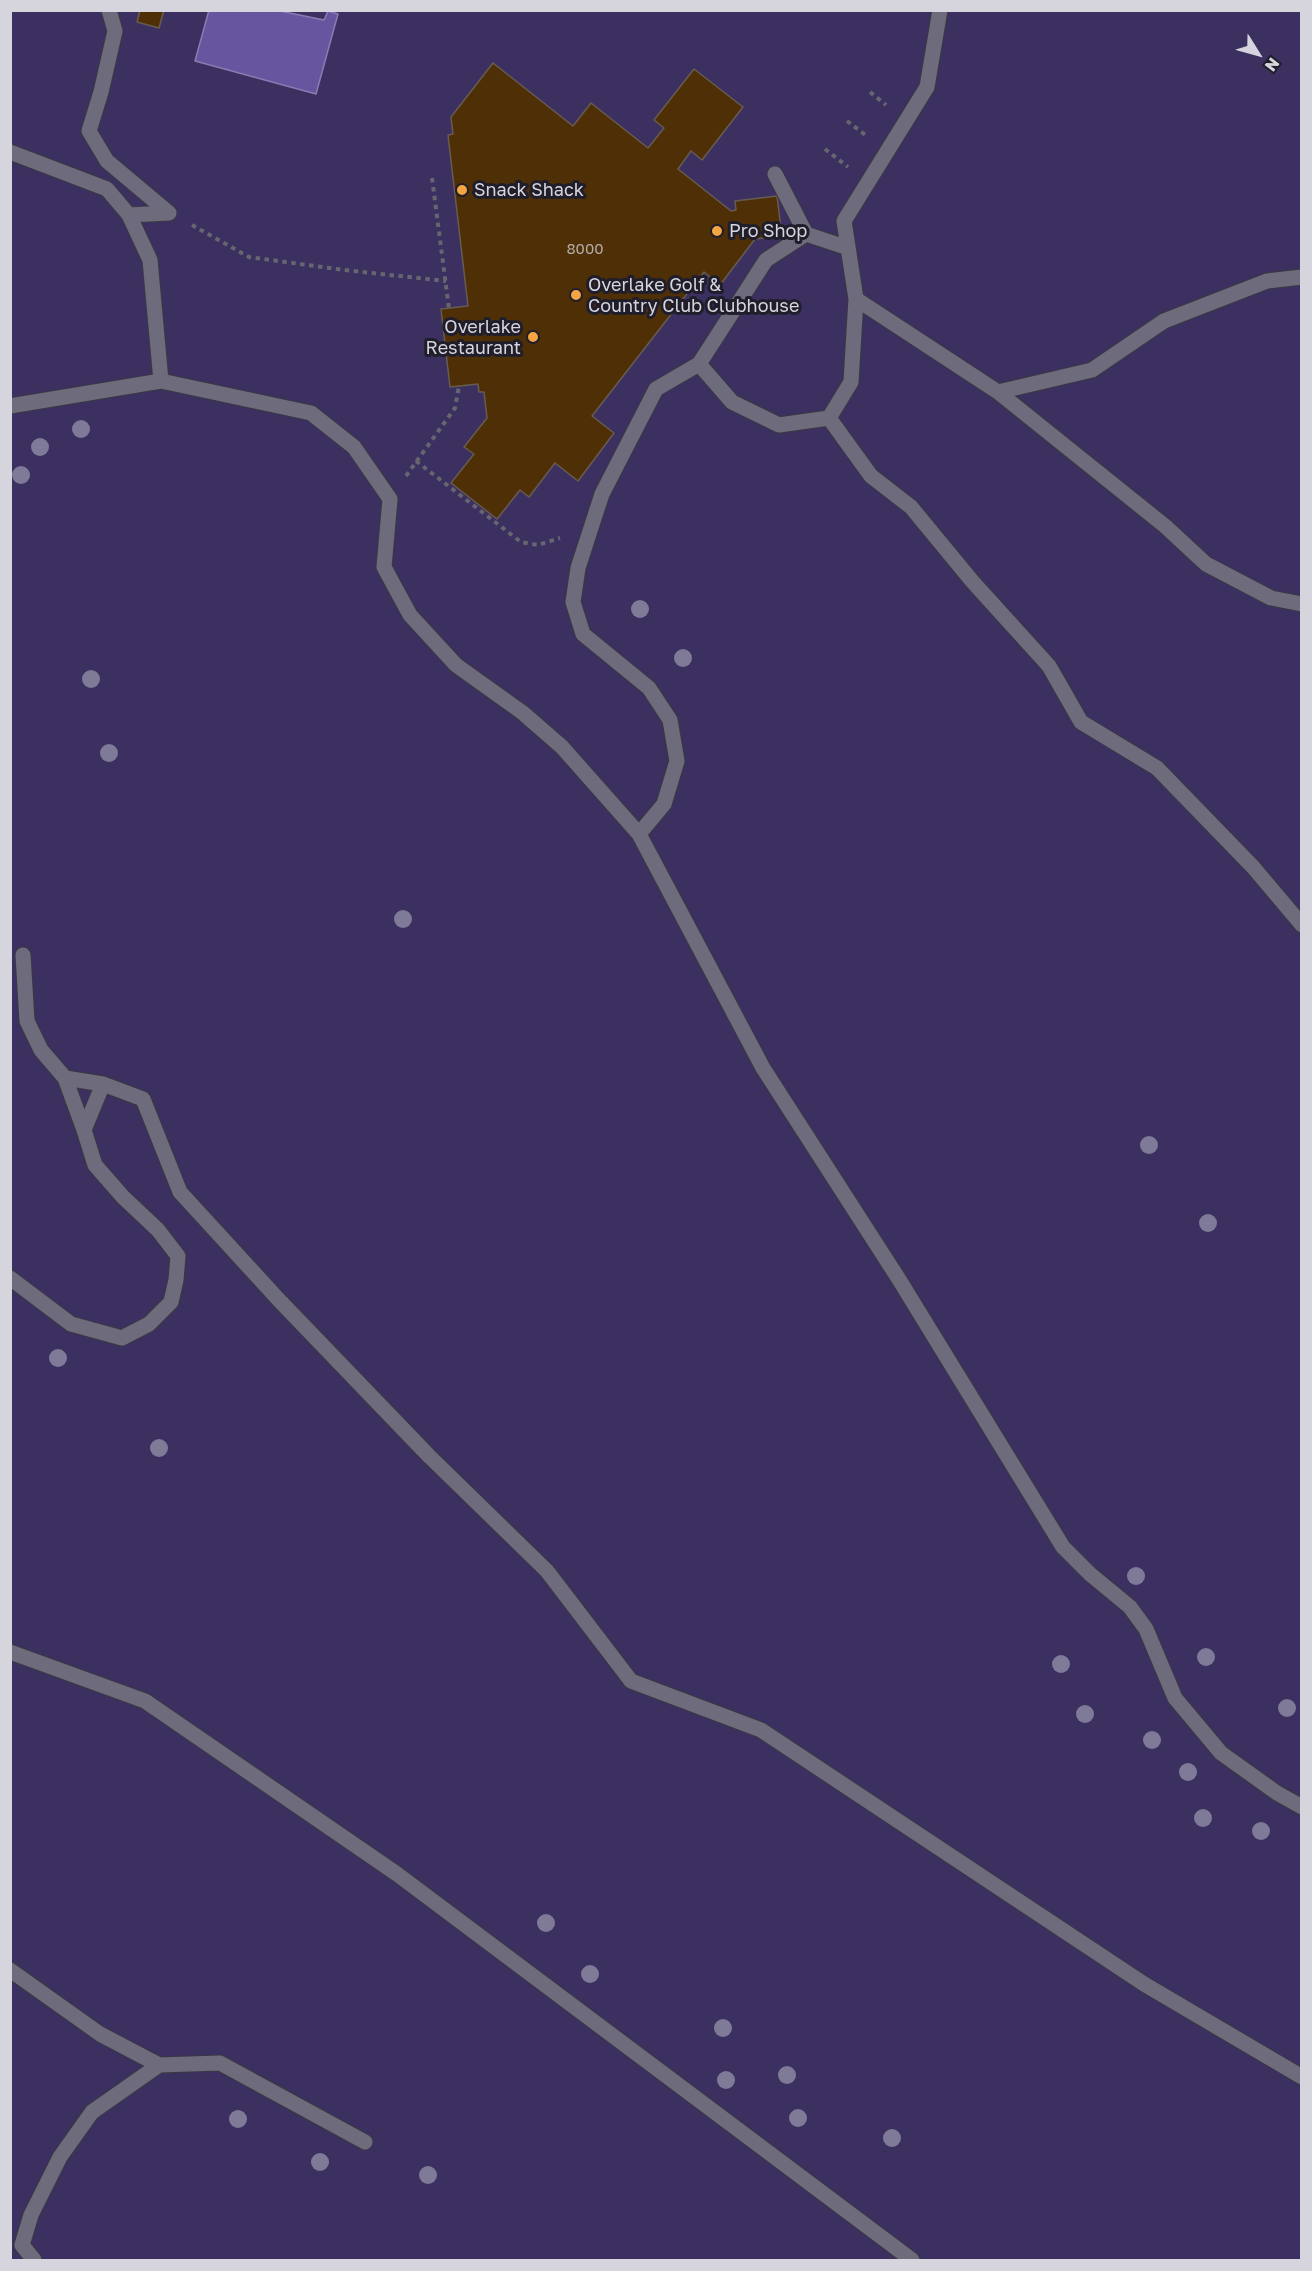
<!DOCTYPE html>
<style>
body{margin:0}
#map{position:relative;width:1312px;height:2271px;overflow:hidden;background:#201e2b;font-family:"Golos Text",sans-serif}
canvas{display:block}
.frame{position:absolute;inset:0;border:12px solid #d6d5dd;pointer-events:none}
.north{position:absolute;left:1228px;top:24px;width:60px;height:60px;-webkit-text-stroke:4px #201e2b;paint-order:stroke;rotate:127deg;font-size:16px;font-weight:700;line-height:24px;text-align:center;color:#d6d5dd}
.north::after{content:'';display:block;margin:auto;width:21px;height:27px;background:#d6d5dd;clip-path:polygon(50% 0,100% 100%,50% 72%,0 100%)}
</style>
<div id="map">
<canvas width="1312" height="2271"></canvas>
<div class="frame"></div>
<div class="north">N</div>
</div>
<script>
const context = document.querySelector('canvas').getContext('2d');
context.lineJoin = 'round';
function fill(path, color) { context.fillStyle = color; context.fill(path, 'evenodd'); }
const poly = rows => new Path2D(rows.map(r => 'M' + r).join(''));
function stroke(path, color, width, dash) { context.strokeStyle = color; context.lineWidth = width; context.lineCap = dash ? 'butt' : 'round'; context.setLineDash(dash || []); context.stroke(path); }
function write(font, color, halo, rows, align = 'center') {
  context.font = font + ' "Golos Text",sans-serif'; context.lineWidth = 6; context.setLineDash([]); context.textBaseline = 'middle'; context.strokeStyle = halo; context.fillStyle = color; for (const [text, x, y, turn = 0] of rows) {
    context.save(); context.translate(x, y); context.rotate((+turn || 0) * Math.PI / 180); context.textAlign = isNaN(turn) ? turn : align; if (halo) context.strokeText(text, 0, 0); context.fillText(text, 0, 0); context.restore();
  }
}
fill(poly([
 [11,11,1301,11,1301,2260,11,2260]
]), '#3b3060');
const water = poly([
 [209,10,280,11,324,20,328,11,338,14,316,94,195,61,209,10]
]);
fill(water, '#6656a0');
stroke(water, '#887cb2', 1.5);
const building = poly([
 [140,10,164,10,159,28,137,22,140,10],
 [493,63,573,126,591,103,648,148,664,128,654,120,694,69,743,107,702,160,691,151,678,169,731,211,736,210,735,201,777,196,782,236,755,239,720,285,704,272,592,416,614,433,578,481,555,463,529,497,520,490,497,519,451,483,474,454,464,447,487,418,484,392,479,392,478,384,450,387,441,309,468,306,448,135,453,134,451,117,493,63]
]);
fill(building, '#4f2f06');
stroke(building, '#685c50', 1.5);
const lane = poly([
 [109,10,115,31,101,92,89,131,107,161,169,213],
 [940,10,927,87,844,221,856,299,998,392,1165,526,1206,564,1271,598,1302,604],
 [10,152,107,189,129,215,150,260,161,381],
 [775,174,806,234],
 [129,215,169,213],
 [848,248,806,234,766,260,699,364,732,402,779,425,829,418,851,382,856,299],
 [998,392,1092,370,1164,321,1267,281,1302,277],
 [10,406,161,381,311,413,354,447,390,499,384,567,410,615,456,665,523,713,562,747,639,834,763,1068,900,1281,1063,1547,1090,1574,1130,1607,1146,1629,1175,1698,1221,1753,1277,1793,1302,1807],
 [829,418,871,476,911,507,972,581,1049,666,1081,722,1157,768,1253,867,1302,925],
 [639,834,664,804,677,761,670,720,649,688,583,634,573,602,578,568,602,494,656,389,699,364],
 [23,955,27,1021,41,1050,65,1078],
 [84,1130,65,1078,103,1084],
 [10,1278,71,1324,122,1338,149,1324,171,1302,176,1280,178,1256,158,1230,123,1197,95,1165,84,1130,103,1084,143,1099,180,1192,278,1299,429,1456,547,1571,631,1681,761,1730,1144,1984,1302,2077],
 [10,1652,145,1701,397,1874,912,2260],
 [10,1970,100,2034,159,2065,92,2112,60,2157,31,2215,22,2245,34,2260],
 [159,2065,220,2063,365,2142]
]);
stroke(lane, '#3b3943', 17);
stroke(poly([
 [870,92,886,105],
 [847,121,868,137],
 [825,149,848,167],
 [432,178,449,309],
 [192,225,249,257,344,270,446,281],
 [416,461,521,542,538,545,560,538],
 [406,476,455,408,459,386]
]), '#676570', 4, [4.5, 4.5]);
stroke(lane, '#6e6c7c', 15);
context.fillStyle = '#7f7a97';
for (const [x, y] of [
 [81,429],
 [40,447],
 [21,475],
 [640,609],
 [683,658],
 [91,679],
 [109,753],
 [403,919],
 [1149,1145],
 [1208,1223],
 [58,1358],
 [159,1448],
 [1136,1576],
 [1206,1657],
 [1061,1664],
 [1287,1708],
 [1085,1714],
 [1152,1740],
 [1188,1772],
 [1203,1818],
 [1261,1831],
 [546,1923],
 [590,1974],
 [723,2028],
 [787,2075],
 [726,2080],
 [798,2118],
 [238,2119],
 [892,2138],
 [320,2162],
 [428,2175]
]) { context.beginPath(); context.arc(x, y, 9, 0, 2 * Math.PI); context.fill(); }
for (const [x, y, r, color] of [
 [462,190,6,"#f3a443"],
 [717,231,6,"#f3a443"],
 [576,295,6,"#f3a443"],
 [533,337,6,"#f3a443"]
]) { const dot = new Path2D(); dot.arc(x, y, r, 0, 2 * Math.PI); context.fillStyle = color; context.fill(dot); stroke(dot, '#201e2b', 2); }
write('15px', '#b4aca7', null, [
 ["8000",585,249]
]);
write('18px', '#d6d5dd', '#201e2b', [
 ["Snack Shack",474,190],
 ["Pro Shop",729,231],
 ["Overlake Golf &",588,285],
 ["Country Club Clubhouse",588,306],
 ["Overlake",521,327,"right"],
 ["Restaurant",521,348,"right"]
], 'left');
</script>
